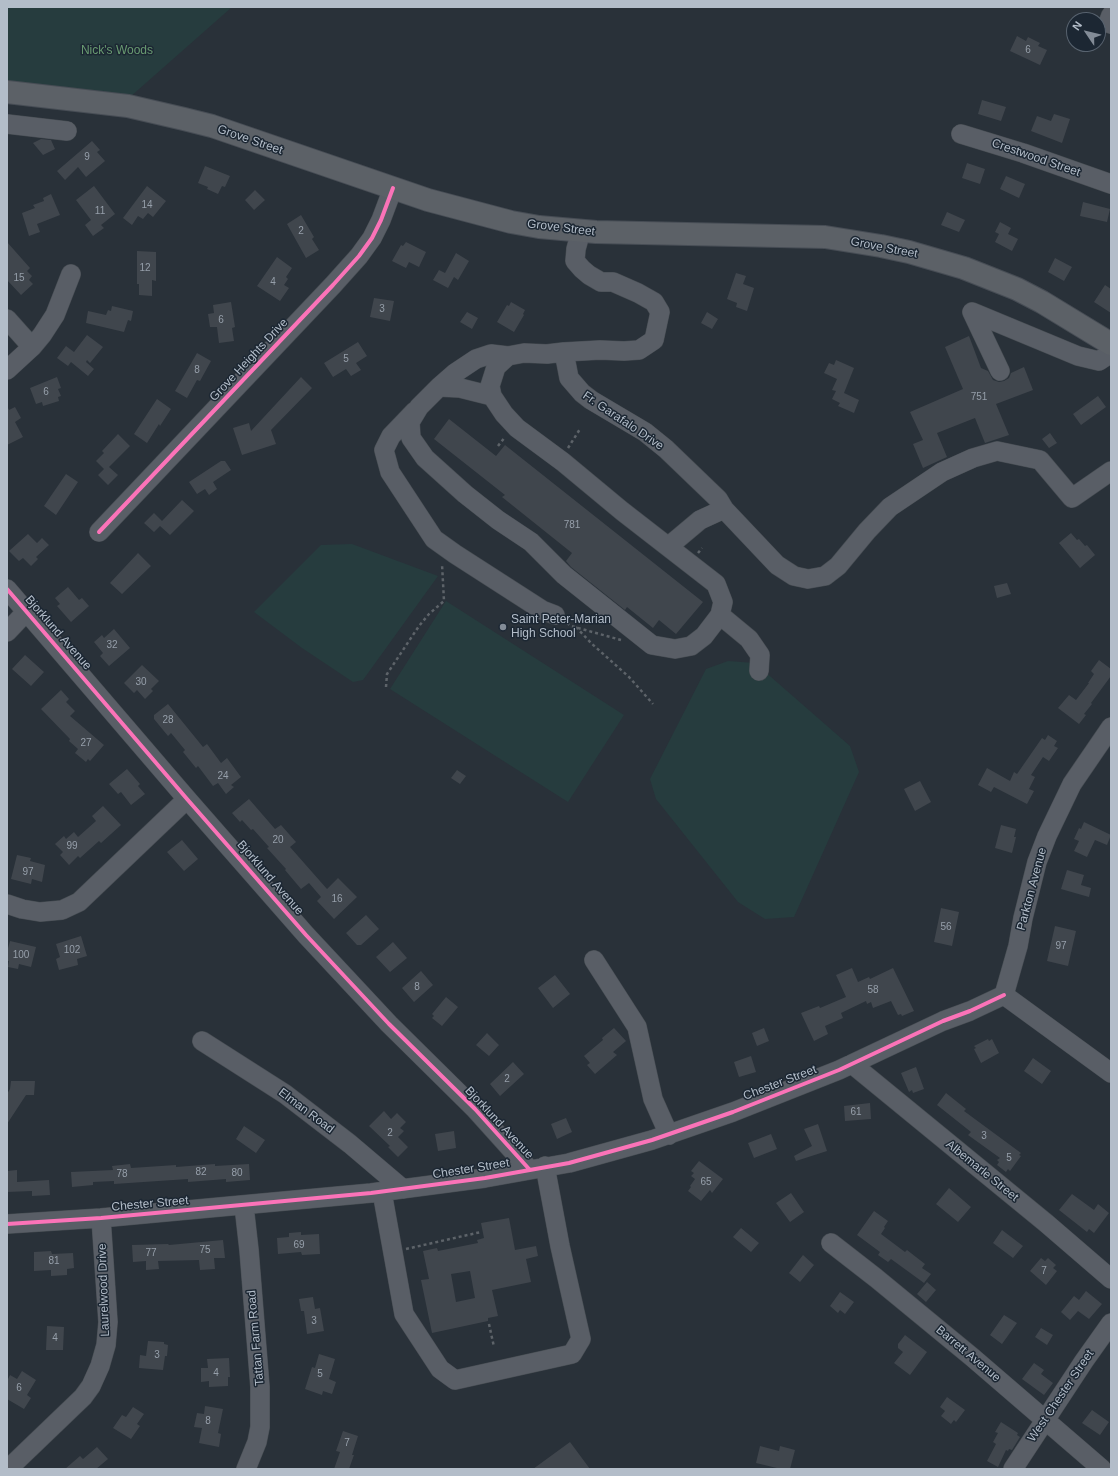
<!DOCTYPE html>
<style>
body{margin:0}
#map{position:relative;width:1118px;height:1476px;overflow:hidden;background:#293139;font-family:Arial,sans-serif}
canvas{display:block}
.frame{position:absolute;inset:0;border:8px solid #b3bdc9;pointer-events:none}
.north{position:absolute;left:1066px;top:12px;width:40px;height:40px;box-sizing:border-box;background:#1c2733;border:1px solid #58636f;border-radius:50%;rotate:305deg;font-size:11px;font-weight:700;line-height:16px;text-align:center;color:#b3bdc9}
.north::after{content:'';display:block;margin:auto;width:14px;height:18px;background:#838c97;clip-path:polygon(50% 0,100% 100%,50% 72%,0 100%)}
</style>
<div id="map">
<canvas width="1118" height="1476"></canvas>
<div class="frame"></div>
<div class="north">N</div>
</div>
<script>
const context = document.querySelector('canvas').getContext('2d');
context.lineJoin = 'round';
function fill(path, color) { context.fillStyle = color; context.fill(path, 'evenodd'); }
const poly = rows => new Path2D(rows.map(r => 'M' + r).join(''));
function stroke(path, color, width, dash) { context.strokeStyle = color; context.lineWidth = width; context.lineCap = dash ? 'butt' : 'round'; context.setLineDash(dash || []); context.stroke(path); }
function write(font, color, halo, rows, align = 'center') {
  context.font = font + ' Arial,sans-serif'; context.lineWidth = 3; context.setLineDash([]); context.textBaseline = 'middle'; context.strokeStyle = halo; context.fillStyle = color; for (const [text, x, y, turn = 0] of rows) {
    context.save(); context.translate(x, y); context.rotate((+turn || 0) * Math.PI / 180); context.textAlign = isNaN(turn) ? turn : align; if (halo) context.strokeText(text, 0, 0); context.fillText(text, 0, 0); context.restore();
  }
}
fill(poly([
 [7,7,232,7,130,97,7,83],
 [352,544,438,576,363,680,353,682,302,648,254,612,321,545],
 [446,601,624,715,568,802,390,689],
 [728,661,755,663,850,746,859,772,794,917,765,919,738,902,656,799,650,779,706,669]
]), '#263c3e');
fill(poly([
 [1017,36,1026,41,1028,37,1040,43,1038,46,1047,50,1040,65,1010,51],
 [982,100,1006,107,1001,121,978,114],
 [1054,114,1070,119,1062,143,1031,131,1037,116,1051,121],
 [41,139,51,140,55,149,43,155,33,143],
 [92,141,100,150,97,152,105,161,86,177,78,167,65,180,57,171],
 [967,163,985,169,980,184,962,178],
 [205,166,230,176,225,187,222,186,218,194,207,189,208,187,198,183],
 [1006,176,1025,184,1019,198,1000,189],
 [94,186,115,214,101,225,104,228,93,236,85,225,91,220,76,200],
 [147,186,166,201,153,217,148,213,143,219,138,216,132,225,123,218],
 [255,190,265,200,254,210,245,200],
 [51,194,60,215,37,224,40,232,29,236,22,213,35,208,33,205,44,201,43,198],
 [1083,202,1110,209,1107,222,1080,216],
 [947,212,965,220,959,232,941,225],
 [301,215,314,237,312,239,319,250,306,258,287,224],
 [1000,222,1011,228,1008,234,1018,239,1012,251,995,242,999,234,995,232],
 [7,242,30,268,27,271,32,276,29,280,33,284,21,295,7,280],
 [406,242,426,252,419,267,409,262,406,268,392,261,401,245,403,246],
 [137,251,156,252,156,281,152,280,152,296,139,295,139,284,137,284],
 [456,253,469,261,458,280,454,277,448,288,433,280,439,270,445,273],
 [277,257,292,268,286,277,288,279,284,285,289,288,280,301,257,286],
 [1055,258,1072,267,1064,281,1048,272],
 [736,273,746,276,743,284,754,288,747,311,736,307,737,303,727,299],
 [1105,285,1111,289,1111,313,1094,302],
 [374,298,394,301,390,321,370,317],
 [231,302,235,327,232,328,234,341,219,343,217,327,210,327,208,314,214,313,213,305],
 [511,302,525,310,523,314,524,315,514,332,497,322,507,305,509,306],
 [112,306,133,311,131,321,128,320,124,332,86,323,88,311,106,315,108,310,111,311],
 [467,312,478,318,472,329,460,322],
 [707,312,718,319,712,329,701,323],
 [87,335,103,347,90,363,87,360,86,362,94,369,88,376,71,362,68,366,57,358,66,346,74,352],
 [969,336,981,368,988,371,993,380,999,382,1004,381,1009,378,1011,373,1024,367,1033,390,996,404,1009,435,985,443,975,418,937,433,947,457,923,468,913,444,923,440,910,412,963,389,945,347],
 [358,342,367,356,356,363,361,370,351,376,346,369,333,377,324,363],
 [197,353,211,361,200,381,197,380,187,398,175,391],
 [836,360,854,368,844,393,859,400,854,413,838,406,840,403,832,399,836,391,832,390,837,379,824,373,829,363,834,365],
 [57,377,61,388,58,389,61,396,58,397,59,401,43,406,42,402,36,404,30,388],
 [301,377,312,388,271,430,276,444,242,455,233,428,249,423,251,431],
 [1098,396,1106,407,1081,425,1073,414],
 [157,399,171,409,160,426,159,424,147,443,134,434],
 [7,406,9,410,15,407,21,418,15,422,23,437,7,445],
 [449,419,496,456,505,445,703,602,676,634,659,620,653,628,627,607,625,610,571,567,566,561,572,553,502,497,505,495,434,439],
 [1050,433,1057,443,1049,448,1042,439],
 [118,434,130,446,109,467,118,475,108,485,98,475,104,469,96,461,104,453,102,451],
 [221,461,225,461,231,470,213,482,217,489,209,495,205,489,197,494,189,482],
 [66,474,78,482,56,515,44,506],
 [182,500,194,511,170,535,160,526,154,532,144,523,154,513,162,521],
 [1071,533,1077,540,1079,539,1085,546,1087,545,1095,555,1080,568,1059,543],
 [28,534,37,543,42,538,49,545,36,557,38,559,31,566,23,558,19,561,9,551],
 [138,553,151,566,122,594,110,583],
 [1007,583,1011,594,997,598,994,586],
 [68,587,79,600,82,598,89,606,71,622,57,606,60,604,55,598],
 [114,629,130,648,109,666,100,656,103,653,94,642,102,635,104,638],
 [25,655,44,672,31,686,12,669],
 [1099,660,1111,669,1111,676,1091,703,1092,704,1084,714,1086,715,1079,724,1058,708,1069,695,1076,700,1089,683,1088,683,1094,674,1091,671],
 [142,665,159,681,151,689,153,691,145,699,137,690,134,693,124,683],
 [61,690,69,699,66,702,75,711,70,716,104,745,90,761,88,759,86,762,75,753,78,749,69,741,70,739,41,709],
 [168,704,203,747,207,744,221,763,227,758,241,777,231,785,234,787,226,794,218,783,213,786,198,766,196,768,183,752,185,750,171,733,168,736,154,719,154,715],
 [1048,735,1057,741,1054,746,1058,748,1049,761,1043,757,1031,775,1035,777,1029,789,1034,791,1027,804,994,787,991,792,978,785,987,768,1010,781,1014,772,1017,774,1042,738,1045,740],
 [127,769,140,784,138,786,145,794,131,805,121,792,118,794,109,784],
 [457,770,466,776,460,784,451,778],
 [920,781,931,802,915,811,904,789],
 [249,799,275,829,281,825,296,842,290,847,327,889,338,878,357,897,334,919,317,901,321,897,309,883,301,889,285,870,286,869,267,848,269,847,253,829,251,830,242,820,240,822,232,813],
 [103,806,121,825,101,843,99,841,80,858,78,856,69,865,60,855,63,852,55,844,64,836,66,839,74,832,78,837,96,821,92,816],
 [1084,822,1111,835,1107,845,1095,840,1087,857,1074,851,1079,841,1074,839,1079,828,1081,829],
 [1001,825,1016,829,1014,837,1016,837,1012,853,995,848],
 [182,840,198,859,184,871,167,852],
 [17,855,31,858,30,861,45,865,42,882,32,879,31,884,11,879],
 [1067,870,1084,875,1081,885,1091,888,1089,897,1061,889],
 [941,908,959,912,952,946,934,942],
 [366,915,379,929,361,945,357,945,346,933],
 [1055,926,1076,931,1068,966,1047,961],
 [81,936,87,956,77,959,78,965,59,970,56,959,60,957,56,944],
 [10,941,36,947,31,967,19,964,18,969,8,967,9,961,7,961,7,952],
 [393,942,407,958,390,972,376,957],
 [852,968,858,982,869,977,870,979,893,968,914,1011,902,1016,901,1014,898,1015,891,1001,873,1008,871,1002,867,1004,866,1001,841,1013,843,1018,825,1026,828,1034,814,1041,801,1013,819,1006,820,1008,846,997,836,975],
 [421,971,433,985,414,1002,402,988],
 [555,975,570,994,553,1008,538,988],
 [446,997,458,1007,442,1026,432,1018,434,1016,432,1014],
 [614,1028,626,1041,613,1052,617,1055,595,1074,587,1065,590,1063,584,1056,603,1040,602,1038],
 [764,1028,769,1041,757,1046,752,1033],
 [487,1033,499,1045,489,1056,476,1045],
 [988,1039,989,1041,992,1039,999,1053,981,1063,974,1049,976,1048,974,1046],
 [751,1056,756,1072,739,1077,734,1062],
 [1033,1058,1051,1071,1042,1084,1024,1071],
 [513,1062,524,1074,500,1096,490,1084],
 [916,1067,924,1089,913,1093,912,1090,909,1092,901,1073],
 [11,1081,35,1081,34,1095,26,1095,7,1124,7,1094,10,1089],
 [946,1093,966,1109,964,1111,1021,1153,1019,1155,1021,1156,1010,1171,1008,1169,1006,1172,997,1165,999,1162,997,1160,1000,1158,968,1135,971,1132,937,1105],
 [870,1103,871,1119,845,1121,844,1106],
 [384,1111,391,1119,397,1113,406,1122,400,1128,404,1131,398,1137,408,1147,398,1157,388,1147,390,1146,369,1126],
 [566,1118,572,1132,557,1139,551,1124],
 [818,1124,827,1151,796,1161,794,1156,812,1146,804,1129],
 [244,1126,265,1140,256,1153,236,1139],
 [454,1131,456,1148,438,1151,435,1134],
 [771,1134,777,1149,754,1158,748,1143],
 [699,1161,723,1179,712,1193,710,1190,701,1201,688,1191,691,1187,690,1186,695,1179,691,1176,694,1173,691,1171],
 [130,1164,131,1168,176,1165,176,1167,215,1164,215,1166,249,1164,250,1180,226,1182,226,1179,188,1182,188,1179,114,1184,114,1181,93,1182,93,1185,72,1187,71,1172,113,1170,112,1166],
 [17,1170,17,1182,49,1180,50,1195,32,1196,32,1191,7,1192,7,1171],
 [949,1188,971,1207,958,1222,936,1204],
 [791,1193,804,1212,790,1222,776,1203],
 [1072,1194,1094,1210,1098,1204,1109,1213,1094,1233,1089,1229,1087,1232,1059,1210],
 [874,1211,888,1221,884,1227,885,1228,881,1234,905,1252,907,1250,925,1264,922,1268,931,1274,924,1283,891,1259,888,1262,878,1255,880,1252,857,1235],
 [509,1218,515,1250,536,1246,538,1256,526,1259,531,1282,492,1290,498,1316,488,1318,488,1321,432,1333,421,1280,429,1279,423,1251,437,1248,438,1251,478,1243,477,1240,484,1238,481,1223],
 [470,1271,475,1298,456,1302,451,1274],
 [741,1228,759,1243,751,1252,733,1237],
 [1002,1230,1023,1246,1013,1258,993,1243],
 [301,1232,301,1235,319,1234,320,1254,302,1255,301,1252,278,1254,277,1238,289,1237,289,1233],
 [223,1240,225,1258,214,1258,215,1269,200,1270,199,1260,158,1261,159,1269,146,1270,146,1261,133,1262,132,1245,168,1244,169,1245],
 [51,1251,52,1254,73,1253,74,1268,67,1269,67,1275,51,1276,51,1270,34,1271,34,1252],
 [803,1255,814,1265,800,1282,789,1273],
 [1041,1258,1045,1261,1048,1258,1056,1265,1053,1268,1057,1271,1046,1285,1030,1271],
 [927,1282,936,1290,926,1302,917,1294],
 [1086,1291,1102,1304,1089,1319,1078,1311,1070,1320,1061,1312,1074,1296,1079,1300],
 [840,1292,854,1302,845,1314,840,1310,838,1313,830,1306],
 [313,1297,315,1309,320,1308,324,1331,307,1334,304,1311,301,1311,299,1299],
 [1004,1315,1017,1323,1002,1344,990,1335],
 [47,1326,64,1327,63,1350,46,1350],
 [1041,1328,1053,1335,1047,1345,1035,1337],
 [905,1335,927,1352,910,1375,894,1363,903,1352,898,1348,898,1344],
 [148,1341,164,1342,164,1344,168,1345,167,1356,165,1356,163,1370,139,1368,140,1355,146,1356],
 [319,1354,335,1359,329,1379,336,1382,332,1394,323,1391,322,1395,305,1389,312,1367,315,1368],
 [229,1358,230,1377,228,1377,228,1386,209,1387,209,1381,201,1382,201,1368,208,1368,207,1359],
 [1034,1363,1044,1370,1041,1374,1053,1383,1044,1395,1022,1379],
 [22,1371,36,1380,27,1395,31,1398,24,1409,7,1399,7,1381,10,1375,17,1379],
 [947,1397,965,1410,956,1422,954,1420,951,1424,941,1416,945,1411,940,1407],
 [205,1406,223,1409,218,1433,221,1434,219,1447,199,1443,202,1428,194,1427,197,1413,204,1414],
 [133,1407,144,1414,137,1424,140,1426,131,1439,113,1428,122,1415,126,1417],
 [1092,1410,1109,1422,1100,1435,1082,1423],
 [1001,1422,1018,1433,1017,1435,1020,1437,1012,1450,1009,1449,1008,1451,1006,1450,998,1467,987,1461,996,1444,993,1442,998,1433,995,1432],
 [343,1431,358,1436,352,1455,354,1455,349,1469,334,1469,340,1452,336,1451],
 [570,1442,590,1469,533,1469],
 [760,1446,779,1451,780,1446,795,1450,790,1469,781,1469,756,1463],
 [97,1447,108,1459,96,1469,65,1469,80,1456,83,1459]
]), '#40464d');
const minor = poly([
 [1111,15,1108,23,1111,24],
 [7,124,67,131],
 [961,134,1023,153,1111,184],
 [581,231,576,249,575,261,582,269,589,275,601,282,613,282,638,293,654,302,660,312,654,340,639,350,624,351,600,350,564,352,569,378,582,393,591,400,645,432,666,449,718,499,724,509,777,565,794,576,808,579,825,576,838,566,867,531,890,507,942,472,973,458,997,451,1040,460,1072,498,1111,471],
 [7,319,32,347],
 [7,370,32,347,42,335,55,315,71,274],
 [1000,371,972,312,1078,356,1099,361,1111,353],
 [439,387,419,407,410,422,411,438,425,458,465,494,498,520,531,542,564,575,652,645,675,649,691,646,704,636,720,615,723,602,716,584,622,511,563,462,517,428,504,414,492,396,490,386,496,367,508,356,524,353,547,354,564,352],
 [492,396,460,388,439,387,455,373,476,359,491,354,508,356],
 [415,411,391,436,384,450,390,472,434,539,455,554,542,610,555,615],
 [99,532,333,285,359,256,372,238,381,220,393,188],
 [669,546,700,520,724,509],
 [7,589,187,799,306,935,389,1024,475,1109,529,1169],
 [720,615,749,639,760,655,759,671],
 [7,632,26,612],
 [7,904,22,909,40,912,62,910,79,902,187,799],
 [594,960,637,1027,653,1099,669,1135],
 [1004,995,1018,946,1023,918,1037,862,1047,836,1072,784,1111,727],
 [1004,995,1111,1073],
 [202,1041,285,1094,350,1144,403,1189],
 [852,1064,1046,1223,1111,1279],
 [382,1192,404,1314,440,1369,455,1380,572,1354,581,1339,560,1246,545,1166],
 [244,1206,249,1250,260,1387,260,1427,257,1442,246,1469],
 [7,1224,101,1218,371,1193,485,1178,569,1163,652,1140,733,1112,839,1070,943,1021,970,1011,1004,995],
 [831,1243,876,1278,972,1357,1102,1469],
 [8,1469,83,1397,91,1386,100,1366,106,1345,108,1322,101,1218],
 [1013,1469,1084,1361,1111,1323]
]);
const major = poly([
 [7,92,128,106,184,119,212,126,428,200,511,222,539,227,596,232,825,237,881,246,909,252,964,268,1017,289,1042,302,1111,344]
]);
stroke(minor, '#474d53', 20);
stroke(major, '#474d55', 24);
stroke(poly([
 [498,446,505,437],
 [568,448,580,429],
 [698,553,702,548],
 [567,623,571,626,621,640],
 [576,627,592,644,629,677,653,704],
 [386,687,387,674,419,626,429,614,444,601,442,564],
 [406,1249,481,1232],
 [489,1324,494,1347]
]), '#5d6369', 2.5, [3, 3]);
stroke(minor, '#595e66', 19);
stroke(major, '#5c6167', 22);
stroke(poly([
 [99,532,333,285,359,256,372,238,381,220,393,188],
 [7,589,187,799,306,935,389,1024,475,1109,529,1169],
 [7,1224,101,1218,371,1193,485,1178,569,1163,652,1140,733,1112,839,1070,943,1021,970,1011,1004,995]
]), '#fb73b8', 4);
for (const [x, y, r, color] of [
 [503,627,4,"#838c97"]
]) { const dot = new Path2D(); dot.arc(x, y, r, 0, 2 * Math.PI); context.fillStyle = color; context.fill(dot); stroke(dot, '#1c2733', 1.5); }
write('10px', '#969faa', null, [
 ["6",1028,50],
 ["9",87,157],
 ["14",147,205],
 ["11",100,211],
 ["2",301,231],
 ["12",145,268],
 ["15",19,278],
 ["4",273,282],
 ["3",382,309],
 ["6",221,320],
 ["5",346,359],
 ["8",197,370],
 ["6",46,392],
 ["751",979,397],
 ["781",572,525],
 ["32",112,645],
 ["30",141,682],
 ["28",168,720],
 ["27",86,743],
 ["24",223,776],
 ["20",278,840],
 ["99",72,846],
 ["97",28,872],
 ["16",337,899],
 ["56",946,927],
 ["97",1061,946],
 ["102",72,950],
 ["100",21,955],
 ["8",417,987],
 ["58",873,990],
 ["2",507,1079],
 ["61",856,1112],
 ["2",390,1133],
 ["3",984,1136],
 ["5",1009,1158],
 ["82",201,1172],
 ["80",237,1173],
 ["78",122,1174],
 ["65",706,1182],
 ["69",299,1245],
 ["75",205,1250],
 ["77",151,1253],
 ["81",54,1261],
 ["7",1044,1271],
 ["3",314,1321],
 ["4",55,1338],
 ["3",157,1355],
 ["4",216,1373],
 ["5",320,1374],
 ["6",19,1388],
 ["8",208,1421],
 ["7",347,1443]
]);
write('12px', '#699b71', '#1c2733', [
 ["Nick's Woods",117,51]
]);
write('12px', '#b3bdc9', '#1c2733', [
 ["Grove Street",250,140,19],
 ["Crestwood Street",1036,158,19],
 ["Grove Street",561,228,7],
 ["Grove Street",884,248,11],
 ["Grove Heights Drive",249,360,-47],
 ["Fr. Garafalo Drive",623,421,34],
 ["Bjorklund Avenue",58,633,49],
 ["Bjorklund Avenue",270,878,49],
 ["Parkton Avenue",1032,889,-75],
 ["Chester Street",780,1083,-21],
 ["Elman Road",306,1111,37],
 ["Bjorklund Avenue",499,1123,47],
 ["Chester Street",471,1169,-9],
 ["Albemarle Street",982,1171,39],
 ["Chester Street",150,1204,-5],
 ["Laurelwood Drive",104,1290,-92],
 ["Tattan Farm Road",256,1338,-95],
 ["Barrett Avenue",968,1354,40],
 ["West Chester Street",1061,1396,-56]
]);
write('12px', '#b3bdc9', '#1c2733', [
 ["Saint Peter-Marian",511,620],
 ["High School",511,634]
], 'left');
</script>
